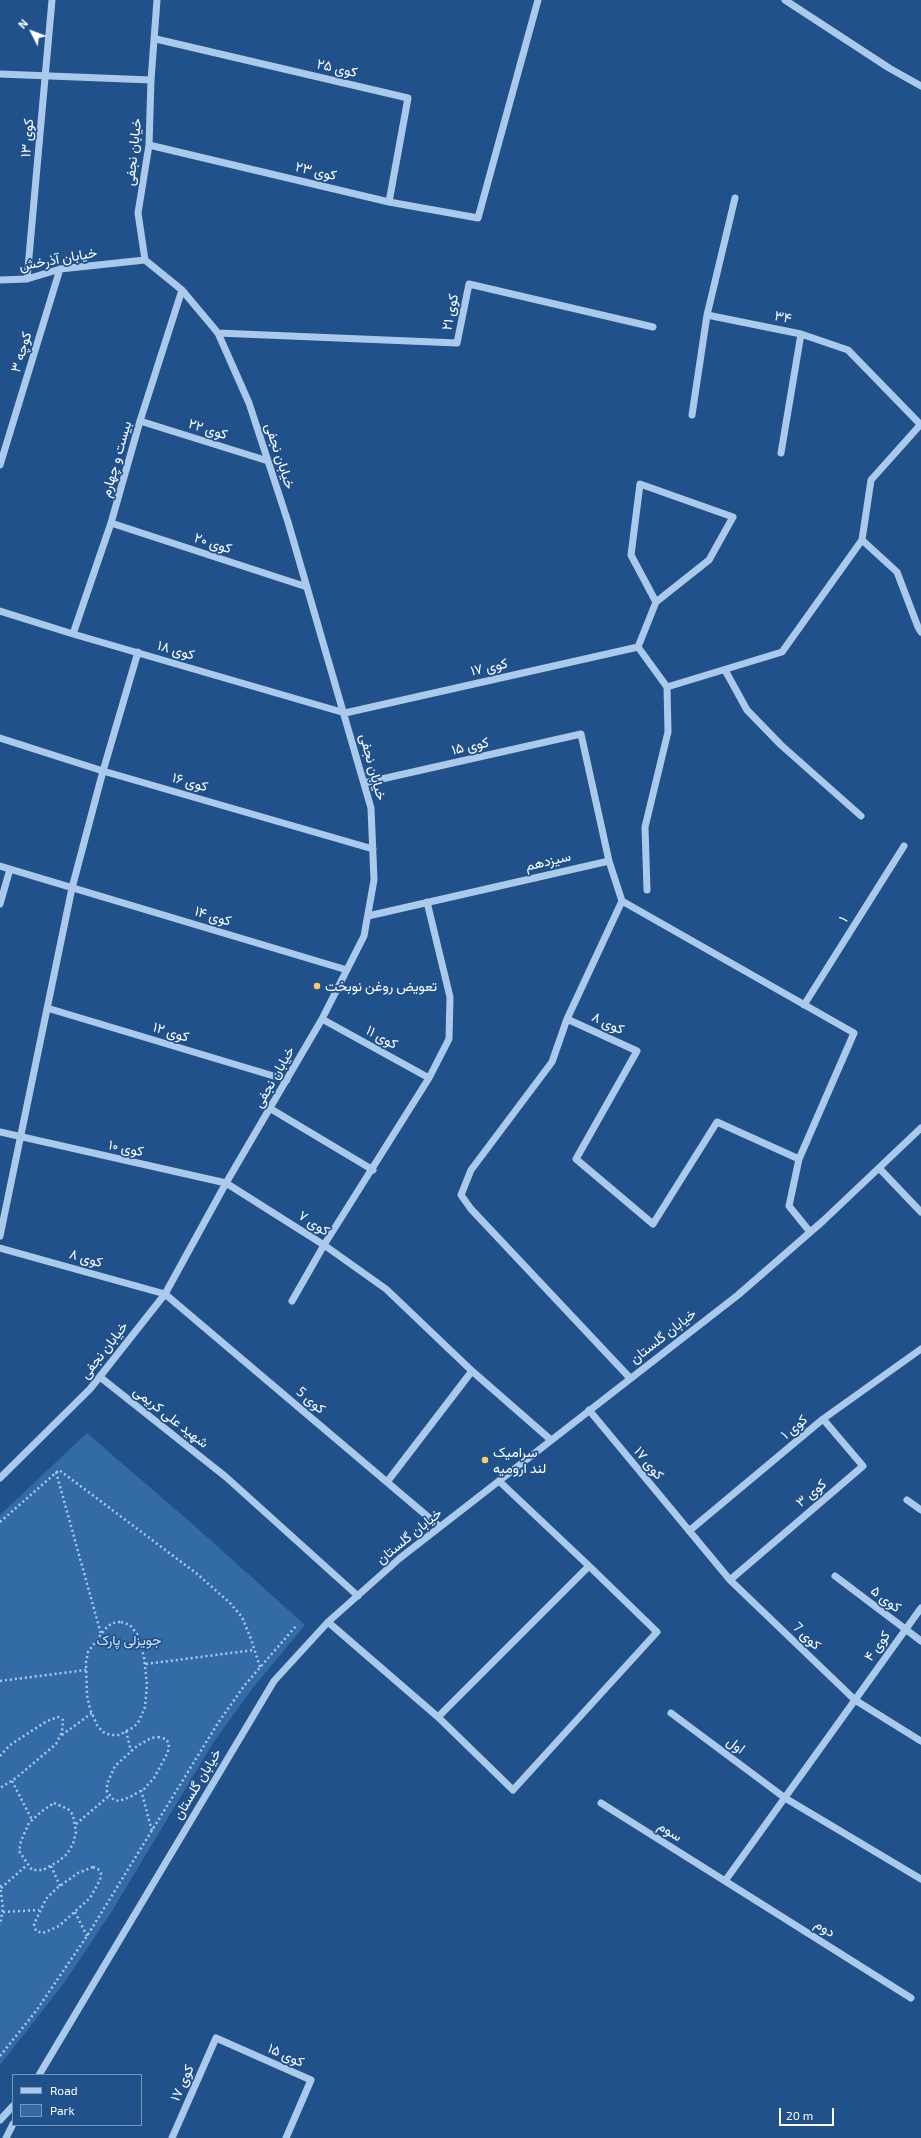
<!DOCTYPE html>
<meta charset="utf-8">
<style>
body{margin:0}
#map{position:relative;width:921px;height:2138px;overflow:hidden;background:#20518a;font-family:"Exo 2",sans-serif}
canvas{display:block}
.legend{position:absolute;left:12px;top:2074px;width:130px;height:52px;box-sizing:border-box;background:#20518a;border:1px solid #7997b9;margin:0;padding:5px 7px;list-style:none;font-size:12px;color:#fff}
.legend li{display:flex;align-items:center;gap:8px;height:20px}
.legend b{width:20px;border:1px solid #7997b9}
.north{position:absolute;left:12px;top:12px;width:40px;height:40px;-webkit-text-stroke:3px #20518a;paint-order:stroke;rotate:312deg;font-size:11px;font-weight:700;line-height:16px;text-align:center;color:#fff}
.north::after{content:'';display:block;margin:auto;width:14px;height:18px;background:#fff;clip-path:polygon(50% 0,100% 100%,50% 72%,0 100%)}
.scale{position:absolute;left:779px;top:2108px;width:55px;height:18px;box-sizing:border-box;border:2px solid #fff;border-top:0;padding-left:5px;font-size:12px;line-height:14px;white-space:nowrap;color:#fff;-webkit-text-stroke:3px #20518a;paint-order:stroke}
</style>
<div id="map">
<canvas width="921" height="2138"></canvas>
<ul class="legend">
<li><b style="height:5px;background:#abcaeb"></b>Road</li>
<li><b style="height:11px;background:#336ba7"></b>Park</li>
</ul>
<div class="north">N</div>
<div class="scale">20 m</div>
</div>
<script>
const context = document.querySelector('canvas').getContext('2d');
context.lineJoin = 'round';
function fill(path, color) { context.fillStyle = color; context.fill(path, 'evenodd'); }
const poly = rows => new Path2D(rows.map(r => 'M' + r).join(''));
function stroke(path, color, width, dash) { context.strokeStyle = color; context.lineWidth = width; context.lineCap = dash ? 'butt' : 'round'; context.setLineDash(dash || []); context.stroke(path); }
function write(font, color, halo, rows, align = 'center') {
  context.font = font + ' "Exo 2",Vazirmatn,sans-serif'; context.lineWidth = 3.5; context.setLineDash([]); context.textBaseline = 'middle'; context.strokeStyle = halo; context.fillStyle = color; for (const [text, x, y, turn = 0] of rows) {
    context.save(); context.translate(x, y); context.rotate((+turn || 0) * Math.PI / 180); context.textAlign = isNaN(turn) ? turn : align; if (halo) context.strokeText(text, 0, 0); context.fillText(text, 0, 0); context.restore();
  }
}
fill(poly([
 [87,1433,198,1529,305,1625,252,1689,213,1743,112,1911,64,1983,0,2065,0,1515]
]), '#336ba7');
stroke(poly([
 [56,1472,101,1634],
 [0,1522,59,1470,196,1573,230,1603,242,1617,251,1639,260,1667],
 [121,1622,130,1625,137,1634,144,1657,147,1685,145,1707,139,1721,134,1727,119,1735,110,1735,103,1732,97,1725,90,1709,87,1695,86,1662,88,1652,105,1629,112,1623,121,1622],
 [146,1664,254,1650],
 [0,1681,86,1670],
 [126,1731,131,1751],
 [62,1735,92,1713],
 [158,1737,166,1739,169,1744,168,1752,154,1778,144,1789,130,1797,119,1801,114,1800,107,1792,107,1784,115,1766,137,1746,151,1738,158,1737],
 [0,1756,10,1745,47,1721,58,1717,63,1720,62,1732,56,1744,16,1778,0,1788],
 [12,1781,32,1820],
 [141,1790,152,1831],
 [54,1803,68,1809,73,1815,76,1832,73,1844,67,1854,59,1861,43,1870,32,1870,19,1851,21,1841,29,1823,42,1811,54,1803],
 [76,1824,110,1795],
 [51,1866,60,1886],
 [93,1867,98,1869,101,1873,100,1880,90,1898,59,1926,43,1933,36,1931,34,1924,46,1899,57,1888,78,1873,93,1867],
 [0,1885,3,1908,0,1925],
 [1,1888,27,1865],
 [3,1912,39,1910],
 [75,1912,87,1936],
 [0,2056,36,2011,87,1936,218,1723,244,1686,296,1626]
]), '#abcaeb', 2.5, [2, 3]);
stroke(poly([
 [785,0,889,68,921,86],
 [156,39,408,98,389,202],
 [0,74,151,80],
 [149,145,389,202,478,218,538,0],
 [27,279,52,0],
 [0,280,27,279,60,269,145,260],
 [707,315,735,198],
 [218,333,457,343,469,284,653,327],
 [692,415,707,315,801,334,848,350,921,425],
 [140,421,268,461],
 [781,453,801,334],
 [0,465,60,269],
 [111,523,307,587],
 [862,540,897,572,918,627,921,632],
 [0,611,73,634,345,713,638,647],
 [73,634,111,523,140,421,182,290],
 [638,647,656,602,709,560,733,517,640,484,631,555,656,602],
 [638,647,667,687],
 [725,670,747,710,781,745,861,816],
 [0,738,103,771,373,849],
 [364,783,581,734,609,861,368,916],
 [0,866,347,970],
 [647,890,645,827,668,732,667,687,782,652,862,540,871,480,921,424],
 [622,901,567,1019,552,1062,471,1170,461,1195,471,1209,630,1378],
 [0,904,10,869],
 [804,1005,904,846],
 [47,1008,287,1080],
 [322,1019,429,1078],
 [567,1019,637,1051,576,1159,653,1224,717,1122,799,1159,854,1033,622,901,609,861],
 [271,1109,373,1170],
 [0,1132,226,1183,324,1245,386,1289,472,1371,551,1440],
 [799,1159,789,1206,810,1232],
 [879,1168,921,1212],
 [0,1236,72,888,103,771,138,652],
 [0,1248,165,1294,440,1527],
 [292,1301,324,1245,429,1078,449,1039,450,997,427,902],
 [100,1377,226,1477,358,1596],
 [589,1410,730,1580,855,1700,921,1741],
 [0,1478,90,1389,165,1294,226,1183,322,1019,364,936,374,880,371,808,288,522,249,403,218,333,182,290,145,260,138,213,149,145,151,80,157,0],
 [387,1482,472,1371],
 [907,1500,921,1510],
 [689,1531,823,1419,921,1349],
 [835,1576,921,1641],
 [730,1580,863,1466,823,1419],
 [328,1622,438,1717,513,1790,657,1632,589,1566],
 [671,1713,785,1798,921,1879],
 [438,1717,589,1566,499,1481],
 [601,1803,911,1998],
 [725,1881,921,1608],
 [39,2075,274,1681,328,1622,400,1558,738,1295,823,1221,921,1128],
 [0,2120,13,2106],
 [6,2138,13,2124],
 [172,2138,216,2038,311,2080,286,2138]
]), '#abcaeb', 7);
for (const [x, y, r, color] of [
 [317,986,4,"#f9cc6c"],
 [485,1460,4,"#f9cc6c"]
]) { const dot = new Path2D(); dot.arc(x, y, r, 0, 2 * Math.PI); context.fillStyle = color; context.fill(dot); stroke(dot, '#20518a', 1.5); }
write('14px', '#fff', '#20518a', [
 ["کوی ۲۵",337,68,13],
 ["کوی ۱۳",27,138,-85],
 ["خیابان نجفی",133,152,-84],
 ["کوی ۲۳",316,171,13],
 ["خیابان آذرخش",58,259,-10],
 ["کوی ۲۱",450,312,-79],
 ["۳۴",783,317,11],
 ["کوچه ۳",21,352,-73],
 ["کوی ۲۲",208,429,17],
 ["خیابان نجفی",280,456,72],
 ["بیست و چهارم",116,459,-74],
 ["کوی ۲۰",213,543,18],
 ["کوی ۱۸",176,650,16],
 ["کوی ۱۷",489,667,-13],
 ["کوی ۱۵",470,746,-13],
 ["خیابان نجفی",373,767,75],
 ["کوی ۱۶",190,782,16],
 ["سیزدهم",548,861,-13],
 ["کوی ۱۴",213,916,17],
 ["۱",843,919,-58],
 ["کوی ۸",608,1023,25],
 ["کوی ۱۲",171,1032,17],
 ["کوی ۱۱",382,1037,29],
 ["خیابان نجفی",274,1077,-60],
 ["کوی ۱۰",126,1148,12],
 ["کوی ۷",314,1223,33],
 ["کوی ۸",86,1258,16],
 ["خیابان گلستان",663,1336,-38],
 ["خیابان نجفی",104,1350,-52],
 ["کوی 5",311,1400,40],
 ["شهید علی کریمی",171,1417,38],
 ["کوی ۱",794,1427,-40],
 ["کوی ۱۷",649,1463,50],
 ["کوی ۳",811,1493,-40],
 ["خیابان گلستان",409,1536,-39],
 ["کوی ۵",886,1599,37],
 ["کوی 7",807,1636,44],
 ["کوی ۴",877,1646,-54],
 ["اول",736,1745,37],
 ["خیابان گلستان",197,1784,-59],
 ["سوم",670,1831,32],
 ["دوم",825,1928,32],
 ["کوی ۱۵",286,2055,24],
 ["کوی ۱۷",182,2083,-66]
]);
write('14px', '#fff', '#20518a', [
 ["تعویض روغن نوبخت",325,986],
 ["سرامیک",493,1452],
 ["لند ارومیه",493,1468]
], 'left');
write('14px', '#d0e4f8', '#20518a', [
 ["جویزلی پارک",129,1640]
]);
</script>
